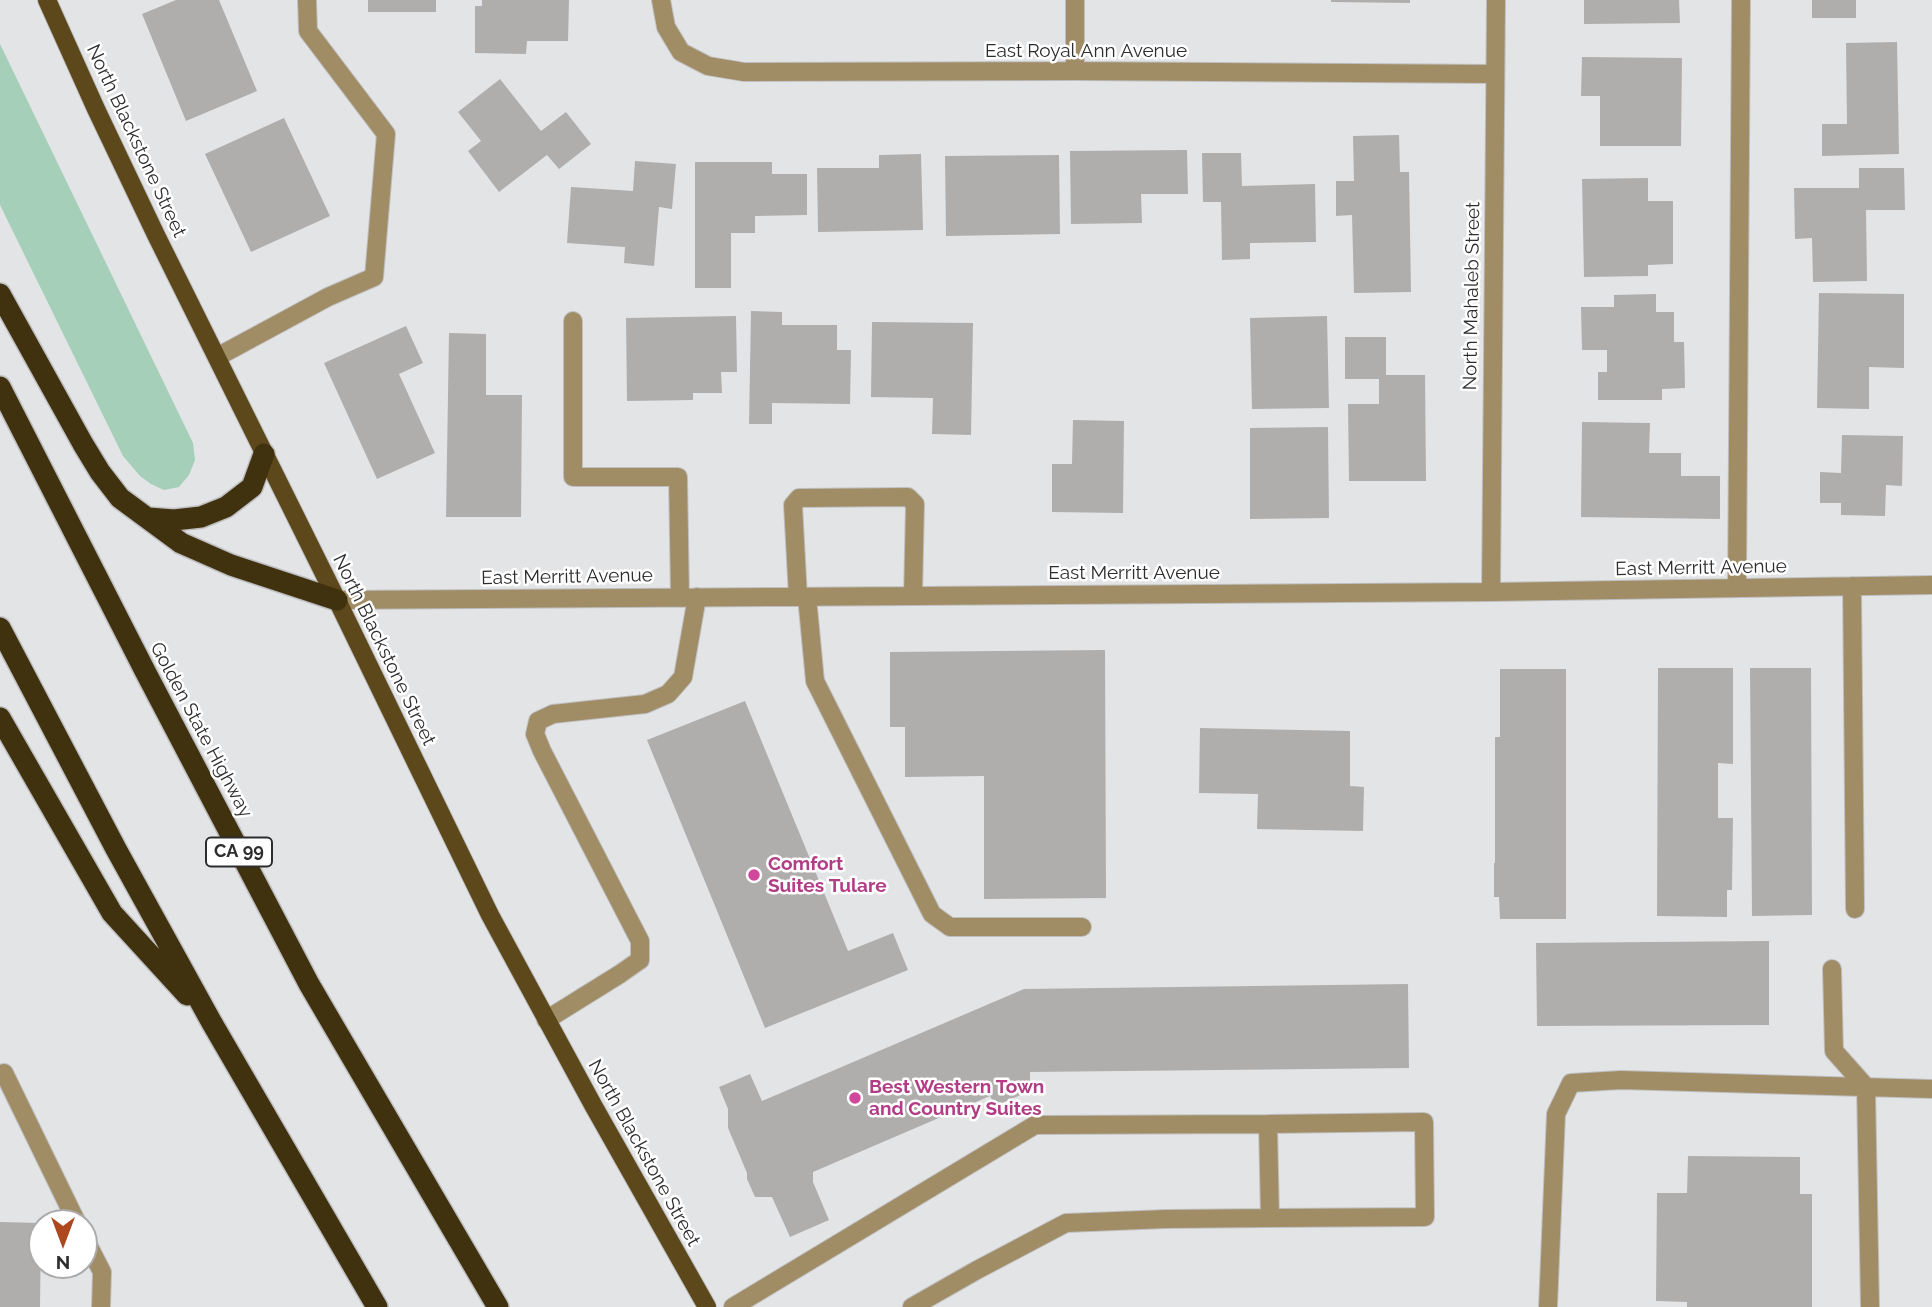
<!DOCTYPE html>
<style>
body{margin:0}
#map{position:relative;width:1932px;height:1307px;overflow:hidden;background:#e3e4e6;font-family:Raleway,sans-serif}
canvas{display:block}
.north{position:absolute;left:28px;top:1209px;width:70px;height:70px;box-sizing:border-box;background:#fff;border:2px solid #ababab;border-radius:50%;rotate:180deg;font-size:19px;font-weight:700;line-height:28px;text-align:center;color:#2d2d2e}
.north::after{content:'';display:block;margin:auto;width:24px;height:32px;background:#ad471e;clip-path:polygon(50% 0,100% 100%,50% 72%,0 100%)}
</style>
<div id="map">
<canvas width="1932" height="1307"></canvas>
<div class="north">N</div>
</div>
<script>
const context = document.querySelector('canvas').getContext('2d');
context.lineJoin = 'round';
function fill(path, color) { context.fillStyle = color; context.fill(path, 'evenodd'); }
const poly = rows => new Path2D(rows.map(r => 'M' + r).join(''));
function stroke(path, color, width, dash) { context.strokeStyle = color; context.lineWidth = width; context.lineCap = dash ? 'butt' : 'round'; context.setLineDash(dash || []); context.stroke(path); }
function write(font, color, halo, rows, align = 'center') {
  context.font = font + ' Raleway,sans-serif'; context.lineWidth = 5; context.setLineDash([]); context.textBaseline = 'middle'; context.strokeStyle = halo; context.fillStyle = color; for (const [text, x, y, turn = 0] of rows) {
    context.save(); context.translate(x, y); context.rotate((+turn || 0) * Math.PI / 180); context.textAlign = isNaN(turn) ? turn : align; if (halo) context.strokeText(text, 0, 0); context.fillText(text, 0, 0); context.restore();
  }
}
fill(poly([
 [0,44,193,443,195,460,189,475,179,487,164,490,151,484,140,476,123,456,0,205]
]), '#a5cfb9');
fill(poly([
 [176,0,219,0,257,91,186,121,142,14],
 [368,0,436,0,436,12,368,12],
 [482,0,569,0,568,41,527,41,526,54,475,53,475,6,482,6],
 [1331,0,1410,0,1410,3,1331,2],
 [1584,0,1679,0,1680,23,1584,24],
 [1812,0,1856,0,1856,18,1812,18],
 [1897,42,1899,154,1822,156,1822,124,1847,124,1846,43],
 [1582,57,1682,58,1681,146,1600,146,1600,96,1581,96],
 [500,79,541,131,566,112,591,144,559,169,547,155,499,192,468,151,481,141,458,112],
 [284,118,330,216,251,252,205,154],
 [1399,135,1400,172,1409,172,1411,292,1354,293,1352,215,1336,216,1336,181,1354,181,1353,136],
 [1187,150,1188,194,1141,194,1142,223,1071,224,1070,151],
 [1202,153,1241,153,1242,186,1315,184,1316,242,1250,243,1250,259,1222,260,1221,202,1203,202],
 [921,154,923,230,818,232,817,168,879,168,879,155],
 [1059,155,1060,234,946,236,945,156],
 [635,161,676,164,672,209,659,207,654,266,624,263,625,247,567,243,571,187,633,191],
 [695,162,772,162,772,174,807,174,807,215,755,216,755,233,731,233,731,288,695,288],
 [1859,168,1904,168,1905,210,1866,210,1867,281,1813,282,1812,238,1795,239,1794,188,1859,188],
 [1648,178,1648,201,1673,201,1673,264,1648,265,1648,276,1584,277,1582,179],
 [1819,293,1904,294,1904,368,1869,367,1869,409,1817,408],
 [1656,294,1656,312,1674,312,1674,342,1684,342,1685,388,1662,389,1662,400,1598,400,1598,372,1607,372,1607,350,1582,350,1581,307,1614,307,1614,295],
 [751,311,782,312,782,325,837,325,837,350,851,350,850,404,772,403,772,424,749,424],
 [736,316,737,372,721,372,722,393,693,393,693,400,627,401,626,318],
 [1327,316,1329,408,1252,409,1250,318],
 [872,322,973,323,971,435,932,434,933,398,871,397],
 [406,326,423,363,399,374,435,453,377,479,324,363],
 [449,333,486,334,486,395,522,395,521,517,446,517],
 [1345,337,1386,337,1386,375,1425,375,1426,481,1349,481,1348,404,1379,404,1379,379,1345,379],
 [1073,420,1124,421,1123,513,1052,512,1052,464,1072,464],
 [1582,422,1650,423,1649,453,1681,453,1681,476,1720,476,1720,519,1581,517],
 [1328,427,1329,518,1250,519,1250,428],
 [1842,435,1903,436,1902,486,1886,485,1885,516,1841,515,1841,503,1820,503,1820,472,1841,473],
 [1105,650,1106,898,984,899,984,776,905,777,905,727,890,727,890,652],
 [1658,668,1733,668,1733,764,1718,763,1718,818,1733,818,1732,890,1727,890,1727,917,1657,916],
 [1750,668,1811,668,1812,915,1752,916],
 [1500,669,1566,669,1566,919,1500,919,1499,897,1494,897,1494,863,1495,863,1495,737,1500,737],
 [745,701,848,951,893,933,908,970,765,1028,647,740],
 [1200,728,1350,731,1350,786,1364,787,1363,831,1257,829,1258,794,1199,793],
 [1769,941,1769,1025,1537,1026,1536,943],
 [1408,984,1409,1068,1030,1072,1030,1091,995,1106,990,1096,813,1172,813,1182,829,1220,790,1237,772,1197,755,1197,747,1179,747,1173,728,1128,728,1109,719,1087,750,1074,762,1101,1024,989],
 [1688,1156,1800,1157,1800,1194,1812,1194,1812,1307,1687,1307,1687,1302,1656,1301,1657,1193,1687,1193],
 [0,1222,41,1223,40,1307,0,1307]
]), '#b0aeac');
const minor = poly([
 [661,0,666,27,681,52,708,66,744,72,1075,71,1495,74],
 [1075,71,1075,0],
 [573,321,573,477,678,477,680,597],
 [217,357,328,297,374,277,386,134,308,31,307,0],
 [1852,586,1855,909],
 [1737,588,1741,0],
 [1491,592,1496,0],
 [798,597,793,505,799,498,908,497,915,504,913,596],
 [807,597,815,681,932,914,950,927,1082,927],
 [337,600,1491,592,1932,585],
 [1832,969,1834,1051,1866,1087,1870,1307],
 [546,1020,620,974,640,960,640,941,542,751,535,734,538,721,553,714,645,704,668,694,683,677,697,597],
 [4,1073,77,1223],
 [1268,1124,1424,1122,1425,1217,1270,1218],
 [84,1237,102,1272,101,1307],
 [733,1307,1035,1125,1268,1124,1270,1218,1166,1219,1066,1223,977,1270,912,1307],
 [1548,1307,1556,1114,1571,1083,1621,1080,1932,1089]
]);
const major = poly([
 [47,0,96,109,156,235,337,600,490,915,593,1105,707,1307]
]);
const highway = poly([
 [0,294,83,444,100,472,120,498,181,543,231,565,337,600],
 [0,387,145,671,309,984,498,1307],
 [148,518,174,520,201,517,226,507,252,487,264,454],
 [0,628,116,849,212,1023,377,1307],
 [0,718,112,913,187,995]
]);
stroke(minor, '#bfbfc1', 20);
stroke(major, '#bfbfc1', 20);
stroke(highway, '#bfbfc1', 24);
stroke(minor, '#a18d65', 18);
stroke(major, '#5c481a', 18);
stroke(highway, '#40310f', 21);
for (const [x, y, r, color] of [
 [754,875,7,"#d1479c"],
 [855,1098,7,"#d1479c"]
]) { const dot = new Path2D(); dot.arc(x, y, r, 0, 2 * Math.PI); context.fillStyle = color; context.fill(dot); stroke(dot, '#fff', 2.5); }
for (const [x, y, w] of [
 [239,852,66]
]) { const box = new Path2D(); box.roundRect(x - w / 2, y - 14.5, w, 29, 5); context.fillStyle = '#fff'; context.fill(box); stroke(box, '#2d2d2e', 2); }
write('bold 18px', '#2d2d2e', null, [
 ["CA 99",239,852]
]);
write('19px', '#2d2d2e', '#fff', [
 ["East Royal Ann Avenue",1086,51],
 ["North Blackstone Street",136,141,65],
 ["North Mahaleb Street",1472,296,-89],
 ["East Merritt Avenue",1701,568,-1],
 ["East Merritt Avenue",1134,573],
 ["East Merritt Avenue",567,577,-1],
 ["North Blackstone Street",384,650,64],
 ["Golden State Highway",201,730,62],
 ["North Blackstone Street",644,1153,61]
]);
write('bold 19px', '#b23c85', '#fff', [
 ["Comfort",768,864],
 ["Suites Tulare",768,886],
 ["Best Western Town",869,1087],
 ["and Country Suites",869,1109]
], 'left');
</script>
